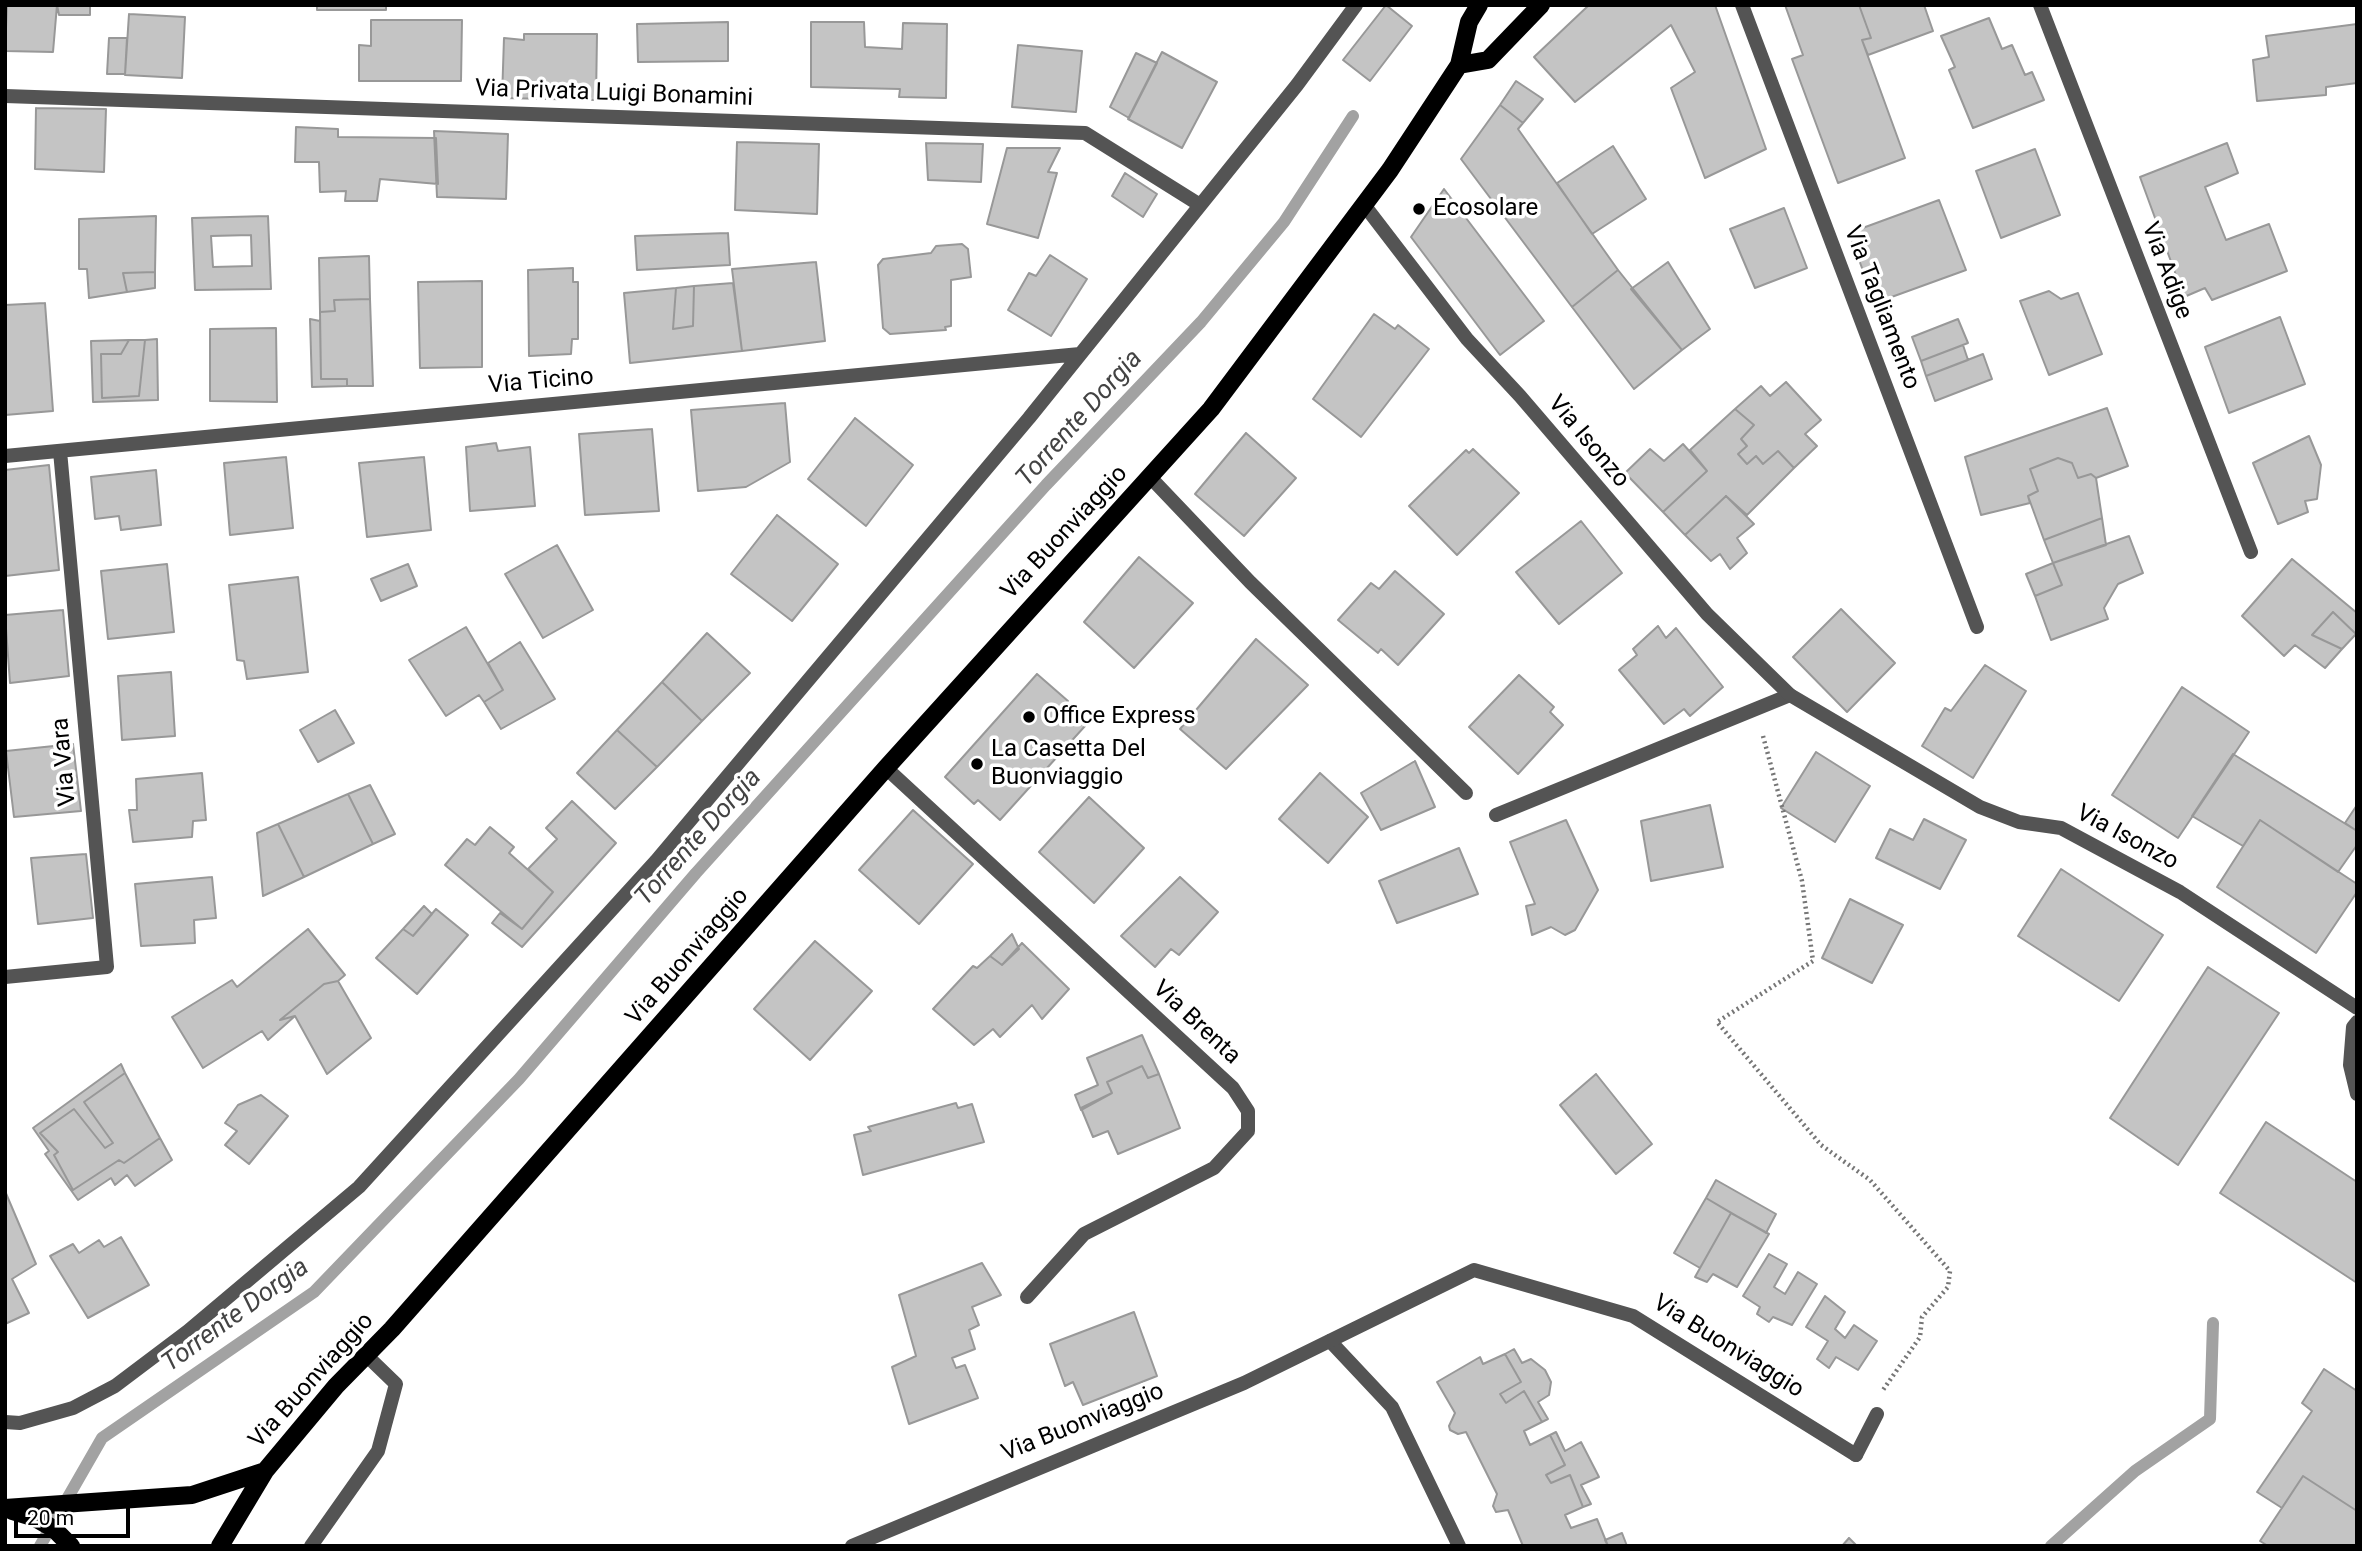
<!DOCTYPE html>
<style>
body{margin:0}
#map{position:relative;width:2362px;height:1551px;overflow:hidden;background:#fff;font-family:Roboto,sans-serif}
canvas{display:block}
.frame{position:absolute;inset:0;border:7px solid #000;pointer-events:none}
.scale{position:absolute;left:14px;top:1506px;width:116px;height:32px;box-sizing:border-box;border:4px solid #000;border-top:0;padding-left:9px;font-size:21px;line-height:24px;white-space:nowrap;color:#000;-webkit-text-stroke:5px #fff;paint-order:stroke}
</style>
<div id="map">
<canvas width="2362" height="1551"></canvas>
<div class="frame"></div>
<div class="scale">20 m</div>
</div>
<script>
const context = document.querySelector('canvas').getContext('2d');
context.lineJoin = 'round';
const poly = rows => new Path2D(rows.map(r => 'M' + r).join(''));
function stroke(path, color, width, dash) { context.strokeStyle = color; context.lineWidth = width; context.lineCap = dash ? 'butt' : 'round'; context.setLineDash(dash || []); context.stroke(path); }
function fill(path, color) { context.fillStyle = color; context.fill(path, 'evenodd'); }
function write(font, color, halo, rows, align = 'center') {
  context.font = font + ' Roboto,sans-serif'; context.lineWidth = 7; context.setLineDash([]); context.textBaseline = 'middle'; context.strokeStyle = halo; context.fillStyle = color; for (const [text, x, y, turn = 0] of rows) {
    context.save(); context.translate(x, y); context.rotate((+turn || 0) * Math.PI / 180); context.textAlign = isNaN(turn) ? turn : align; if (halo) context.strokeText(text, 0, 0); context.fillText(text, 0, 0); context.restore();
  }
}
stroke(poly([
 [40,1546,102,1438,314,1292,519,1079,696,873,1046,485,1201,322,1284,222,1353,116],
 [2051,1546,2135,1471,2210,1419,2213,1323]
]), '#a2a2a2', 12);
const building = poly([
 [7,5,57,5,53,52,5,51,7,5],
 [57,5,90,5,90,15,59,15,57,5],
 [317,5,386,5,386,10,317,10,317,5],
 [1386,5,1412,26,1370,81,1343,60,1386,5],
 [1715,5,1766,149,1705,178,1671,88,1695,72,1671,25,1575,102,1534,57,1589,5,1715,5],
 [1785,5,1859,5,1871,38,1862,40,1905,158,1838,183,1792,59,1803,55,1785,5],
 [1859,5,1924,5,1933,31,1868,55,1862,40,1871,38,1859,5],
 [129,14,185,17,182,78,125,75,129,14],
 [1989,18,2002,49,2012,45,2025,75,2032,72,2044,100,1973,128,1949,70,1955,67,1941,36,1989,18],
 [371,20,462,20,461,81,359,81,359,45,371,46,371,20],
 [728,22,728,61,638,62,637,24,728,22],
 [811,22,864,22,865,47,902,49,903,23,947,24,946,98,899,97,900,89,811,87,811,22],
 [2357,24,2357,83,2326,87,2326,95,2257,101,2253,60,2269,57,2266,36,2357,24],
 [524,34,597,34,596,100,502,98,504,38,524,40,524,34],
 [109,38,127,38,125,74,107,74,109,38],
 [1018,45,1082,51,1076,112,1012,107,1018,45],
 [1162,52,1217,82,1182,148,1128,119,1162,52],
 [1136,53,1157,63,1129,118,1110,107,1136,53],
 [1516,81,1543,99,1523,123,1500,105,1516,81],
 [1500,105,1523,123,1518,129,1618,270,1572,307,1461,159,1500,105],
 [36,108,106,109,104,172,35,169,36,108],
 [296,127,338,129,338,137,436,138,438,184,380,179,377,201,345,201,346,191,320,192,319,162,295,162,296,127],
 [434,131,508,134,506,199,437,197,434,131],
 [737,142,819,144,817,214,735,210,737,142],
 [926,143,983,144,981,182,928,180,926,143],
 [2227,143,2238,173,2205,187,2226,240,2269,224,2287,271,2212,300,2205,288,2184,297,2140,177,2227,143],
 [1613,146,1646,199,1592,234,1557,183,1613,146],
 [1007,148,1060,148,1048,172,1057,173,1038,238,987,224,1007,148],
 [2035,149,2060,215,2001,238,1976,171,2035,149],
 [1125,173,1157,194,1143,217,1112,196,1125,173],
 [1444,189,1544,321,1500,355,1411,237,1444,189],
 [1939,200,1966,270,1875,303,1849,233,1939,200],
 [1784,208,1807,268,1755,288,1730,229,1784,208],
 [156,216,155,272,123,273,127,292,89,298,87,269,79,269,79,219,156,216],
 [268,216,271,289,195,290,192,218,268,216],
 [728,233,730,265,637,270,635,236,728,233],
 [251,235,252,266,213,267,211,236,251,235],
 [962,244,968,249,971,277,951,280,951,326,945,327,946,330,890,334,883,328,878,265,883,259,931,253,936,246,962,244],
 [1050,255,1087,279,1051,336,1008,310,1029,273,1036,276,1050,255],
 [369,256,370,299,334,300,335,311,320,312,319,258,369,256],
 [816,262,825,341,742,351,732,269,816,262],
 [1668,262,1710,329,1682,350,1631,289,1668,262],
 [573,268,573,282,578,282,578,339,572,339,571,354,529,356,528,270,573,268],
 [1618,270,1682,350,1634,389,1572,307,1618,270],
 [155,272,155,288,127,292,123,273,155,272],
 [482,281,482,367,420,368,418,282,482,281],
 [733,283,742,351,630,363,624,293,676,288,673,329,693,326,694,286,733,283],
 [694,286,693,326,673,329,676,288,694,286],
 [2049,291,2061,299,2078,293,2102,354,2049,375,2020,301,2049,291],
 [370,299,373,386,347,386,347,379,321,379,320,312,335,311,334,300,370,299],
 [45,303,53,411,5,415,5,305,45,303],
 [1374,314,1395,329,1398,325,1429,349,1361,437,1313,399,1374,314],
 [2280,317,2305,384,2229,413,2205,347,2280,317],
 [310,319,320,321,321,379,347,379,347,386,312,387,310,319],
 [1958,319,1968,343,1921,361,1912,337,1958,319],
 [276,328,277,402,210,401,210,329,276,328],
 [157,339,158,400,93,402,91,341,129,340,121,354,101,354,102,398,139,396,145,340,157,339],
 [129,340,145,340,139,396,102,398,101,354,121,354,129,340],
 [1963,345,1968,360,1926,376,1921,361,1963,345],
 [1983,354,1992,379,1935,401,1926,376,1983,354],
 [1786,382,1821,420,1805,434,1817,446,1794,468,1778,451,1763,464,1756,456,1747,464,1738,454,1747,446,1741,439,1754,425,1735,409,1761,386,1770,396,1786,382],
 [785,403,790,462,746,487,698,491,691,410,785,403],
 [2107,408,2128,466,2096,478,2091,474,2078,478,2072,463,2058,458,2030,469,2038,491,2028,496,2030,503,1981,515,1965,457,2107,408],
 [1735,409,1754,425,1741,439,1747,446,1738,454,1747,464,1756,456,1763,464,1778,451,1794,468,1747,515,1726,496,1685,535,1663,512,1707,471,1690,450,1735,409],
 [855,418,913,465,866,526,808,479,855,418],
 [652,429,659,511,585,515,579,434,652,429],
 [1246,433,1296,478,1244,536,1195,494,1246,433],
 [2309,436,2321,465,2317,499,2305,501,2308,512,2278,524,2253,463,2309,436],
 [496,443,498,451,530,447,535,506,470,511,466,447,496,443],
 [1683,444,1707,471,1663,512,1625,473,1650,449,1664,461,1683,444],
 [1473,449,1519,493,1457,555,1409,506,1466,450,1469,453,1473,449],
 [286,457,293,528,230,535,224,463,286,457],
 [424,457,431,530,367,537,359,463,424,457],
 [2058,458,2072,463,2078,478,2091,474,2096,478,2102,518,2044,540,2028,496,2038,491,2030,469,2058,458],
 [49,465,59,570,5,576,5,470,49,465],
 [156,470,161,525,121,530,119,516,95,519,91,477,156,470],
 [1726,496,1754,524,1737,538,1747,553,1730,569,1720,554,1711,561,1685,535,1726,496],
 [777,515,838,564,792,621,731,574,777,515],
 [2102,518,2106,545,2053,563,2044,540,2102,518],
 [1581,521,1622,573,1559,624,1516,572,1581,521],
 [2129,536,2143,573,2118,584,2104,608,2108,619,2051,640,2035,596,2062,585,2053,563,2129,536],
 [557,545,593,610,543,638,505,574,557,545],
 [1139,557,1193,603,1134,668,1084,622,1139,557],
 [2292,559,2357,613,2356,634,2333,612,2312,635,2342,649,2325,668,2295,645,2284,656,2242,616,2292,559],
 [2053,563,2062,585,2035,596,2026,574,2053,563],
 [167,564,174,632,108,639,101,571,167,564],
 [408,564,417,586,381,601,371,579,408,564],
 [1395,571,1444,614,1398,665,1381,649,1378,653,1338,620,1371,583,1379,589,1395,571],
 [298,577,308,672,247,679,244,661,237,660,229,585,298,577],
 [1841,609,1895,663,1847,712,1793,657,1841,609],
 [63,610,69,676,10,683,5,615,63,610],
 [2333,612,2356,634,2342,649,2312,635,2333,612],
 [1658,626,1666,638,1676,628,1723,687,1690,716,1684,709,1664,724,1619,670,1637,655,1633,649,1658,626],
 [466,627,503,690,484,702,479,695,446,716,409,660,466,627],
 [707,633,750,673,702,721,662,682,707,633],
 [1256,639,1308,685,1226,769,1180,729,1256,639],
 [520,642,555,699,501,729,484,702,503,690,488,663,520,642],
 [1985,665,2026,691,1973,778,1922,746,1945,708,1951,711,1985,665],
 [171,672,175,736,122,740,118,676,171,672],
 [1037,674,1068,701,1064,706,1085,726,1000,820,978,800,974,804,945,777,1037,674],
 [1519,675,1554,707,1550,712,1563,725,1518,774,1469,727,1519,675],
 [662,682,702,721,657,767,617,730,662,682],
 [2182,687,2249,732,2178,838,2112,795,2182,687],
 [335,710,354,743,318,762,300,730,335,710],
 [617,730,657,767,615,809,577,773,617,730],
 [73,744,81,811,14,817,6,751,73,744],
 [1816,752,1870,786,1835,842,1781,808,1816,752],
 [2233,754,2357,831,2357,845,2338,872,2260,820,2243,846,2192,816,2233,754],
 [1415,761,1435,807,1381,830,1361,793,1415,761],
 [202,773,206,820,193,821,192,837,133,842,129,810,137,810,136,779,202,773],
 [1320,773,1368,817,1328,863,1279,819,1320,773],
 [370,785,395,834,373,844,348,794,370,785],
 [348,794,373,844,304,877,278,824,348,794],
 [1089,797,1144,848,1094,903,1039,852,1089,797],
 [572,801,616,843,522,947,492,923,500,913,522,929,553,892,528,869,557,839,546,828,572,801],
 [1710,805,1723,867,1651,881,1641,821,1710,805],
 [2357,805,2357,831,2345,823,2357,805],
 [913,810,973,864,919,924,859,870,913,810],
 [1924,819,1966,840,1940,889,1876,858,1890,829,1913,840,1924,819],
 [1566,820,1598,890,1575,930,1565,935,1551,927,1532,935,1526,906,1535,904,1510,842,1566,820],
 [2260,820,2357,884,2357,892,2316,953,2217,887,2260,820],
 [278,824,304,877,263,896,257,833,278,824],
 [490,827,514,847,509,853,553,892,522,929,445,865,467,839,475,845,490,827],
 [1459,848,1478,894,1397,923,1379,881,1459,848],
 [86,854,93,918,38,924,31,858,86,854],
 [2061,869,2163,935,2119,1001,2018,936,2061,869],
 [212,877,216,918,194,920,195,943,141,946,135,884,212,877],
 [1180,877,1218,912,1179,955,1171,949,1155,967,1121,936,1180,877],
 [1850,899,1903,925,1872,983,1822,958,1850,899],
 [424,906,432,914,413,936,403,929,424,906],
 [436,909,468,935,417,994,376,958,403,929,413,936,436,909],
 [308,929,345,975,338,981,324,984,280,1020,295,1016,268,1040,262,1031,203,1068,172,1017,232,980,237,987,308,929],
 [1012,934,1019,949,1002,965,990,956,1012,934],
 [815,941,872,991,810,1060,754,1009,815,941],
 [1022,943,1069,989,1042,1019,1032,1005,1000,1037,993,1029,974,1045,933,1009,973,966,977,968,990,956,1002,965,1022,943],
 [2208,967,2279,1013,2178,1165,2110,1118,2208,967],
 [338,981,371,1038,327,1074,295,1016,280,1020,324,984,338,981],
 [1142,1035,1159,1074,1148,1078,1142,1066,1107,1082,1112,1093,1081,1110,1075,1095,1098,1085,1087,1058,1142,1035],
 [121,1064,125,1073,84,1102,113,1143,105,1148,74,1109,40,1133,58,1152,54,1155,73,1190,119,1160,124,1163,160,1138,172,1160,135,1186,127,1175,115,1185,111,1178,78,1200,45,1154,49,1151,33,1128,121,1064],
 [1142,1066,1148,1078,1159,1074,1180,1128,1118,1154,1108,1131,1093,1137,1081,1108,1112,1093,1107,1082,1142,1066],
 [125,1073,160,1138,124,1163,119,1160,73,1190,54,1155,58,1152,40,1133,74,1109,105,1148,113,1143,84,1102,125,1073],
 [1596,1074,1652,1144,1616,1174,1560,1105,1596,1074],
 [261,1095,288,1116,249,1164,225,1145,237,1131,225,1123,238,1105,261,1095],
 [956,1103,958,1108,972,1104,984,1142,863,1175,854,1135,871,1131,868,1127,956,1103],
 [2266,1122,2357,1182,2357,1283,2220,1193,2266,1122],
 [1716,1180,1776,1214,1766,1233,1706,1198,1716,1180],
 [5,1191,36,1264,12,1279,29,1313,5,1324,5,1191],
 [1706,1198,1731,1213,1700,1268,1674,1253,1706,1198],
 [1731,1213,1769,1234,1737,1287,1713,1274,1707,1282,1695,1277,1731,1213],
 [121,1237,149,1285,88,1318,50,1256,73,1244,79,1253,99,1240,104,1247,121,1237],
 [1769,1254,1787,1264,1774,1287,1785,1294,1798,1272,1817,1284,1792,1325,1773,1317,1769,1322,1757,1314,1760,1307,1743,1296,1769,1254],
 [982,1263,1001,1295,972,1307,979,1325,969,1330,975,1349,952,1358,956,1368,965,1365,978,1398,909,1424,892,1367,916,1356,899,1295,982,1263],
 [1825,1296,1845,1312,1835,1329,1845,1338,1854,1325,1877,1341,1858,1370,1836,1357,1829,1368,1817,1359,1828,1341,1806,1327,1825,1296],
 [1134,1312,1157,1376,1083,1405,1073,1382,1065,1386,1050,1344,1134,1312],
 [1514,1349,1522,1363,1531,1359,1545,1370,1551,1382,1549,1395,1538,1402,1548,1419,1542,1422,1524,1391,1506,1403,1500,1394,1521,1382,1505,1354,1514,1349],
 [1505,1354,1521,1382,1500,1394,1506,1403,1524,1391,1542,1422,1524,1431,1530,1445,1550,1435,1565,1465,1546,1475,1551,1483,1570,1475,1583,1507,1565,1515,1571,1528,1597,1519,1608,1546,1523,1546,1508,1510,1496,1512,1493,1506,1497,1494,1466,1432,1458,1434,1450,1430,1449,1426,1455,1413,1437,1382,1480,1357,1483,1364,1505,1354],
 [2324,1369,2357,1391,2357,1511,2303,1476,2282,1508,2257,1492,2312,1411,2302,1403,2324,1369],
 [1556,1432,1565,1451,1581,1442,1599,1477,1581,1485,1591,1504,1583,1507,1570,1475,1551,1483,1546,1475,1565,1465,1550,1435,1556,1432],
 [2303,1476,2357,1511,2357,1546,2268,1546,2260,1541,2303,1476],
 [1622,1533,1627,1546,1608,1546,1605,1540,1622,1533],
 [1849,1538,1857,1546,1842,1546,1849,1538]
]);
fill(building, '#c4c4c4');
stroke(building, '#989898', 2);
stroke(poly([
 [1763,736,1802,881,1813,961,1717,1022,1821,1145,1870,1180,1950,1271,1948,1287,1922,1317,1920,1337,1883,1390]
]), '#767676', 4.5, [2, 3.5]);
stroke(poly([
 [1150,477,1250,582,1466,793],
 [1496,815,1790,695],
 [1330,1341,1392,1407,1459,1546],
 [1856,1455,1877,1414]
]), '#545454', 14);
stroke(poly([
 [1742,5,1977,627],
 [2040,5,2251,552],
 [5,96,1085,133,1200,205],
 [1365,206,1467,339,1520,396,1707,614,1790,695,1980,807,2019,822,2061,828,2180,892,2357,1008],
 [5,456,1080,354],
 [886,768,1233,1088,1248,1111,1248,1131,1214,1168,1084,1234,1027,1297],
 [5,977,107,967,60,451],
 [2357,1022,2353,1027,2350,1065,2357,1094],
 [5,1422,20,1423,73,1408,115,1386,188,1331,359,1187,656,861,1029,418,1297,85,1356,5],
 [311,1546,378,1451,396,1384,367,1356],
 [852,1546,1244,1383,1474,1270,1633,1316,1856,1455]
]), '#545454', 14);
stroke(poly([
 [1459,65,1488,60,1541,5],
 [5,1508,192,1495,265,1471],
 [12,1511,35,1518,54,1529,71,1546],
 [220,1546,265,1471,336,1386,392,1329,886,768,1211,409,1390,170,1459,65,1469,22,1479,5]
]), '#000', 18);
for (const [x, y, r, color] of [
 [1419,209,7,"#000"],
 [1029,717,7,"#000"],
 [977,764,7,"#000"]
]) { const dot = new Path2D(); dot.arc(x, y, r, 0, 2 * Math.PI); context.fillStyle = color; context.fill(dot); stroke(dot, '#fff', 2.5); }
write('24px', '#000', '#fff', [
 ["Via Privata Luigi Bonamini",614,94,2],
 ["Via Adige",2166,271,69],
 ["Via Tagliamento",1881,308,69],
 ["Via Ticino",541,382,-5],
 ["Via Isonzo",1588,442,50],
 ["Via Buonviaggio",1065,533,-47],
 ["Via Vara",65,762,-95],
 ["Via Isonzo",2127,838,28],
 ["Via Buonviaggio",688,957,-49],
 ["Via Brenta",1196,1023,43],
 ["Via Buonviaggio",1728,1347,32],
 ["Via Buonviaggio",312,1381,-48],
 ["Via Buonviaggio",1083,1423,-22]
]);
write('24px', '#000', '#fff', [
 ["Ecosolare",1433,209],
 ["Office Express",1043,717],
 ["La Casetta Del",991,750],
 ["Buonviaggio",991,778]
], 'left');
write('italic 26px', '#434343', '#fff', [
 ["Torrente Dorgia",1080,419,-48],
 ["Torrente Dorgia",699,838,-48],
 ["Torrente Dorgia",236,1316,-36]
]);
</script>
